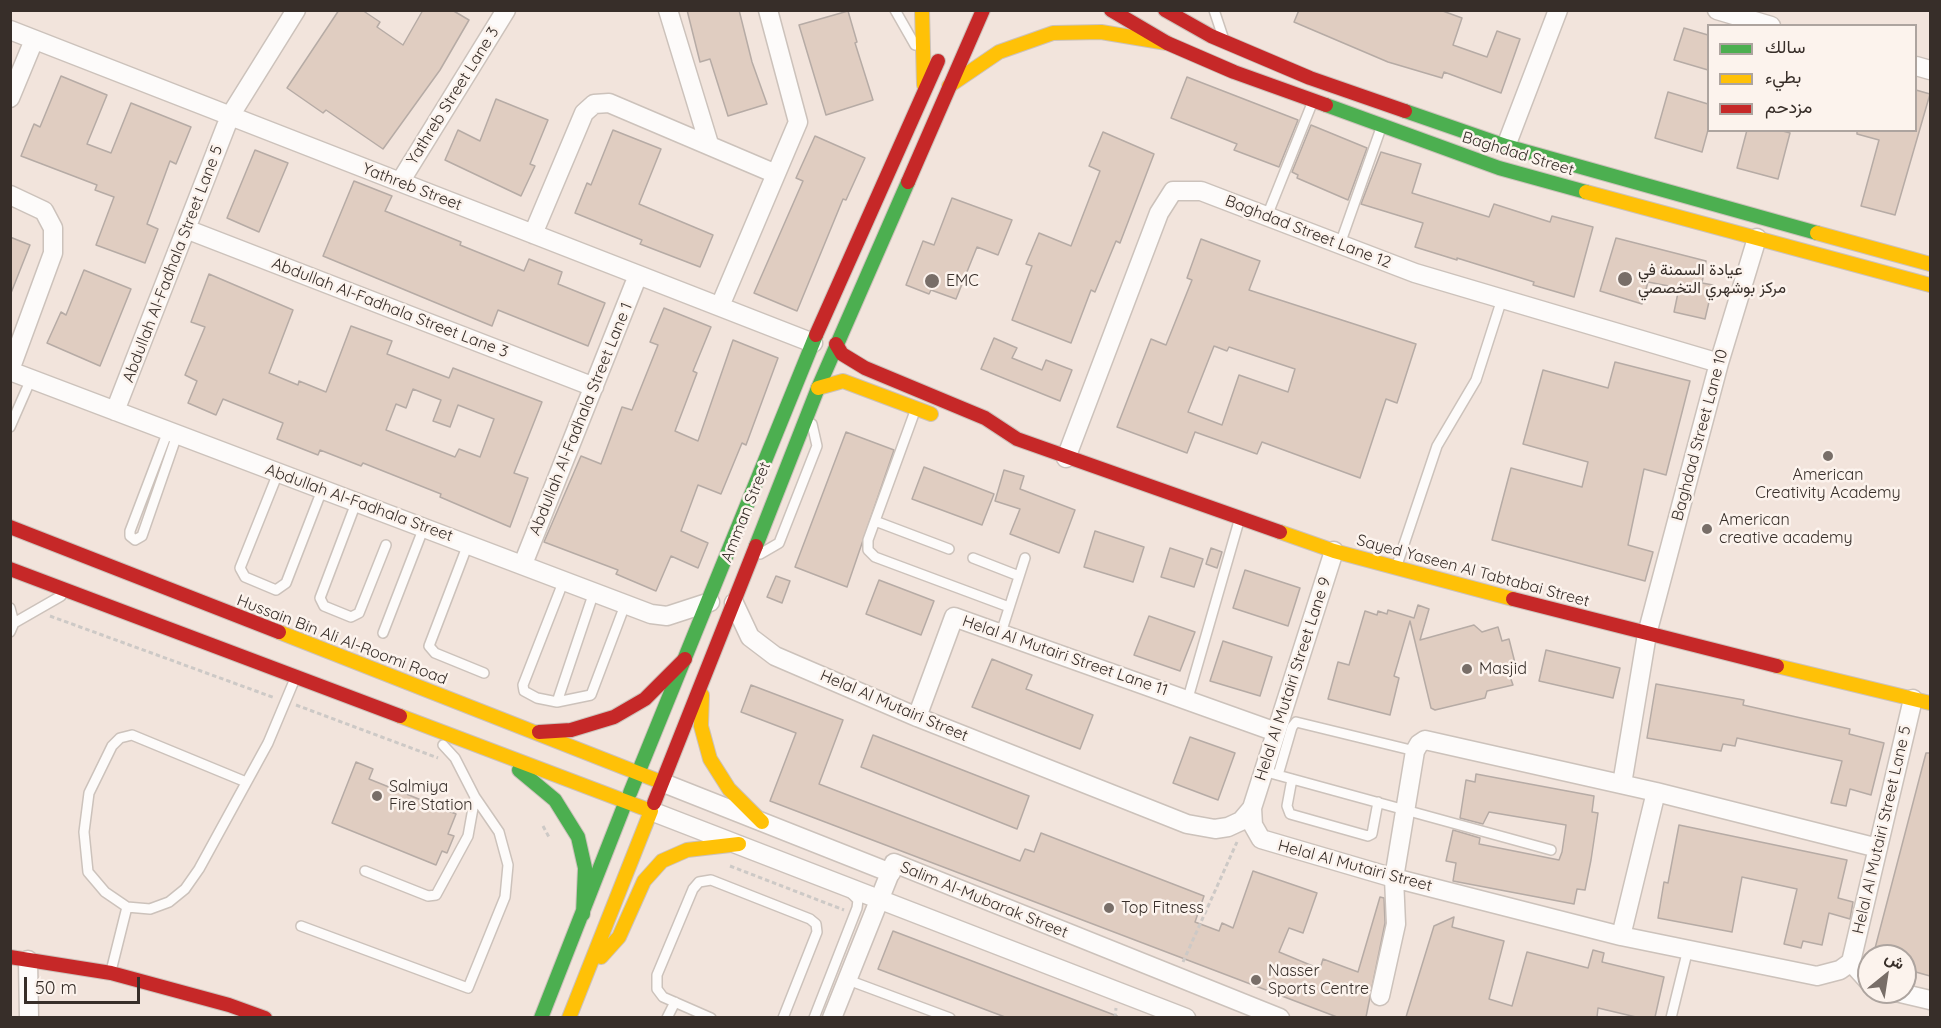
<!DOCTYPE html>
<meta charset="utf-8">
<style>
body{margin:0}
#map{position:relative;width:1941px;height:1028px;overflow:hidden;background:#f2e4dc;font-family:Quicksand,Vazirmatn,sans-serif}
canvas{display:block}
.frame{position:absolute;inset:0;border:12px solid #372e29;pointer-events:none}
.legend{position:absolute;left:1707px;top:24px;width:210px;height:108px;box-sizing:border-box;background:#fcf3ed;border:2px solid #ada49f;margin:0;padding:8px 10px;list-style:none;font-size:18px;color:#372e29}
.legend li{display:flex;align-items:center;gap:12px;height:30px}
.legend b{width:30px;border:2px solid #ada49f}
.north{position:absolute;left:1857px;top:944px;width:60px;height:60px;box-sizing:border-box;background:#fcf3ed;border:2px solid #ada49f;border-radius:50%;rotate:30deg;font-size:16px;font-weight:700;line-height:24px;text-align:center;color:#372e29}
.north::after{content:'';display:block;margin:auto;width:21px;height:27px;background:#786e68;clip-path:polygon(50% 0,100% 100%,50% 72%,0 100%)}
.scale{position:absolute;left:24px;top:977px;width:116px;height:27px;box-sizing:border-box;border:3px solid #372e29;border-top:0;padding-left:8px;font-size:18px;line-height:21px;white-space:nowrap;color:#372e29;-webkit-text-stroke:4px #fcf3ed;paint-order:stroke}
</style>
<div id="map">
<canvas width="1941" height="1028"></canvas>
<div class="frame"></div>
<ul class="legend">
<li><b style="height:8px;background:#4caf50"></b>سالك</li>
<li><b style="height:8px;background:#ffc107"></b>بطيء</li>
<li><b style="height:8px;background:#c62828"></b>مزدحم</li>
</ul>
<div class="north">ش</div>
<div class="scale">50 m</div>
</div>
<script>
const context = document.querySelector('canvas').getContext('2d');
context.lineJoin = 'round';
function fill(path, color) { context.fillStyle = color; context.fill(path, 'evenodd'); }
const poly = rows => new Path2D(rows.map(r => 'M' + r).join(''));
function stroke(path, color, width, dash) { context.strokeStyle = color; context.lineWidth = width; context.lineCap = dash ? 'butt' : 'round'; context.setLineDash(dash || []); context.stroke(path); }
function write(font, color, halo, rows, align = 'center') {
  context.font = font + ' Quicksand,Vazirmatn,sans-serif'; context.lineWidth = 5; context.setLineDash([]); context.textBaseline = 'middle'; context.strokeStyle = halo; context.fillStyle = color; for (const [text, x, y, turn = 0] of rows) {
    context.save(); context.translate(x, y); context.rotate((+turn || 0) * Math.PI / 180); context.textAlign = isNaN(turn) ? turn : align; if (halo) context.strokeText(text, 0, 0); context.fillText(text, 0, 0); context.restore();
  }
}
const building = poly([
 [339,10,362,10,380,22,377,27,403,45,423,10,452,10,469,20,440,70,383,149,326,110,323,113,287,88,339,10],
 [687,10,739,10,752,62,767,104,728,116,710,59,700,62,687,10],
 [1299,10,1440,10,1462,18,1453,45,1487,57,1497,31,1520,39,1501,93,1444,72,1442,78,1388,62,1294,22,1299,10],
 [848,11,857,42,855,43,873,100,826,115,799,25,848,11],
 [1684,28,1708,35,1708,70,1674,60,1684,28],
 [61,76,107,95,87,144,111,153,131,103,191,127,176,164,170,161,147,224,158,229,145,263,96,245,114,197,95,190,97,185,21,156,34,124,40,127,61,76],
 [1187,77,1298,120,1279,167,1234,150,1237,144,1171,118,1187,77],
 [1916,90,1930,94,1895,215,1861,206,1879,140,1857,134,1857,130,1916,130,1916,90],
 [1668,92,1708,104,1708,130,1702,152,1655,138,1668,92],
 [496,99,548,120,530,164,535,166,521,196,445,160,458,130,480,141,496,99],
 [1311,125,1367,148,1348,200,1297,178,1298,175,1292,172,1311,125],
 [613,130,661,149,639,204,713,235,700,267,640,244,642,240,575,213,587,183,591,185,613,130],
 [1747,130,1779,130,1790,133,1778,179,1737,168,1747,130],
 [1103,132,1154,154,1120,243,1116,241,1095,292,1091,290,1071,343,1012,320,1032,266,1026,264,1039,233,1071,246,1100,171,1089,166,1103,132],
 [815,136,865,158,846,200,843,199,797,311,754,293,803,181,796,178,815,136],
 [255,150,288,163,259,232,227,218,255,150],
 [1381,152,1421,164,1412,193,1489,217,1494,204,1550,222,1552,216,1593,227,1574,297,1533,285,1534,282,1457,258,1457,260,1415,247,1423,223,1361,204,1381,152],
 [354,181,392,196,385,211,461,242,460,245,524,271,529,259,562,272,558,284,605,303,588,346,498,310,492,326,323,256,354,181],
 [952,198,1012,220,998,255,977,247,956,299,931,290,929,294,906,285,923,241,934,245,952,198],
 [10,237,30,245,11,293,10,293,10,237],
 [1616,238,1706,261,1702,283,1713,285,1705,319,1674,312,1679,288,1648,282,1642,304,1600,291,1616,238],
 [1201,239,1260,261,1249,290,1416,344,1397,403,1386,399,1360,478,1262,442,1257,454,1195,432,1187,453,1117,427,1151,339,1166,345,1192,280,1187,278,1201,239],
 [1214,346,1227,351,1229,347,1295,369,1288,392,1239,375,1222,425,1188,412,1214,346],
 [84,270,131,289,100,366,47,343,61,312,66,315,84,270],
 [209,274,293,310,269,373,298,385,299,381,326,392,351,326,392,341,387,354,449,378,453,368,542,402,514,473,528,478,510,527,440,497,441,494,363,463,361,466,320,450,318,455,277,439,283,423,223,399,216,415,188,403,197,381,185,375,205,327,191,322,209,274],
 [413,389,441,400,433,421,450,427,458,405,494,419,480,457,459,449,455,457,386,430,396,404,406,408,413,389],
 [664,308,711,327,693,371,697,373,675,431,698,441,733,340,778,358,746,445,742,443,721,494,698,485,681,531,708,543,698,568,671,556,656,591,616,574,618,570,544,542,581,456,601,464,622,407,632,410,658,345,650,342,664,308],
 [994,338,1017,348,1012,358,1042,370,1046,360,1072,370,1060,401,981,369,994,338],
 [1615,362,1690,381,1666,475,1644,469,1628,545,1653,552,1645,581,1492,540,1511,468,1582,487,1588,462,1523,444,1543,370,1608,388,1615,362],
 [846,432,894,450,847,587,795,567,846,432],
 [924,467,994,494,982,525,912,499,924,467],
 [1004,470,1024,476,1020,489,1075,510,1059,553,1010,534,1020,509,995,501,1004,470],
 [1095,531,1144,547,1133,582,1084,567,1095,531],
 [1170,548,1203,559,1194,587,1161,577,1170,548],
 [1211,548,1222,552,1217,568,1206,564,1211,548],
 [1245,570,1300,588,1288,626,1233,608,1245,570],
 [776,576,790,581,782,603,767,597,776,576],
 [879,580,934,601,921,635,866,614,879,580],
 [1418,605,1429,609,1420,640,1474,625,1482,632,1498,627,1502,641,1509,639,1516,667,1508,671,1513,685,1487,691,1485,698,1435,710,1431,708,1410,621,1394,676,1399,678,1390,715,1328,699,1338,662,1349,665,1365,611,1377,615,1378,611,1387,614,1388,610,1414,618,1418,605],
 [1149,616,1195,632,1180,671,1134,655,1149,616],
 [1223,641,1272,657,1260,696,1210,681,1223,641],
 [1546,650,1620,668,1613,698,1539,681,1546,650],
 [992,659,1032,675,1026,689,1093,715,1080,749,972,707,992,659],
 [1656,684,1744,700,1743,705,1850,729,1849,734,1884,743,1871,795,1850,789,1846,806,1831,803,1842,761,1737,738,1735,746,1723,744,1721,751,1647,738,1656,684],
 [751,685,843,720,819,784,1020,861,1025,849,1034,852,1041,833,1204,896,1195,922,1219,931,1222,923,1233,928,1253,871,1317,893,1303,933,1289,928,1279,952,1320,969,1323,959,1358,972,1380,897,1384,898,1385,923,1366,1017,1337,1017,770,801,796,733,741,712,751,685],
 [873,735,1029,796,1017,829,861,767,873,735],
 [1190,737,1235,753,1218,800,1173,783,1190,737],
 [1926,753,1930,753,1930,976,1905,969,1905,956,1873,956,1926,753],
 [356,762,373,769,369,779,456,814,448,834,454,836,447,853,442,851,436,865,332,823,356,762],
 [1476,774,1594,796,1592,812,1598,813,1591,860,1585,890,1577,889,1574,904,1453,881,1456,863,1446,861,1453,830,1480,838,1479,844,1559,860,1562,852,1566,825,1489,812,1483,824,1460,818,1466,780,1475,782,1476,774],
 [1679,825,1847,860,1838,898,1853,902,1850,919,1829,913,1822,945,1803,941,1801,948,1784,944,1797,889,1742,877,1732,932,1658,918,1664,882,1668,883,1679,825],
 [1454,917,1452,927,1504,941,1489,999,1512,1006,1527,952,1588,968,1593,950,1604,953,1602,962,1664,977,1655,1017,1636,1017,1598,1008,1597,1017,1406,1017,1434,926,1454,917],
 [893,931,1117,1016,1117,1017,1005,1017,878,969,893,931]
]);
fill(building, '#e0cdc1');
stroke(building, '#b6aba5', 1.5);
const lane = poly([
 [895,10,915,45],
 [1214,10,1223,37],
 [1267,216,1313,101],
 [1340,244,1381,128],
 [915,411,868,540,868,550,875,557,1009,607],
 [10,427,31,379],
 [168,431,130,531,130,536,135,540,142,536,177,435],
 [278,473,240,568,245,577,276,590,286,583,322,490],
 [356,503,320,598,324,606,351,617,359,613,386,545],
 [875,521,949,549],
 [468,544,429,646,435,653,484,673],
 [760,554,779,543,817,446,812,424],
 [973,558,1019,576],
 [1397,565,1437,446,1476,380,1502,299],
 [564,580,523,685,524,691,537,698,557,702,591,695,625,605],
 [10,608,14,623,10,632],
 [14,623,61,596],
 [383,633,424,527],
 [1001,633,1025,558],
 [1188,698,1239,521],
 [557,702,594,592],
 [1263,771,1551,850],
 [1278,775,1292,727,1296,722,1415,751],
 [1292,779,1287,806,1290,814,1368,836,1372,834,1378,802],
 [246,782,132,735,120,738,112,746,89,793,84,832,88,872,105,892,127,907,150,909,169,902,185,889,199,869,268,743,294,681],
 [365,871,428,896,436,895,468,836,475,797,455,758,443,745],
 [301,926,468,988,505,897,508,865,499,832,475,797],
 [111,971,127,907],
 [848,980,950,1018],
 [667,1018,675,1002],
 [711,1018,663,997,657,989,657,975,693,889,699,882,711,880,810,919,816,924,817,932,783,1018],
 [814,1018,857,908,858,900,850,892],
 [1671,1018,1688,949]
]);
const street = poly([
 [668,10,709,144],
 [1717,10,1771,26],
 [10,30,813,343],
 [1916,66,1930,70],
 [10,98,34,40],
 [1506,146,1558,10],
 [400,182,506,10],
 [10,195,44,211,53,228,53,253,10,370],
 [186,229,594,387],
 [533,234,584,113,594,104,609,103,776,174],
 [720,306,798,122,768,10],
 [10,371,651,614,667,616,710,602],
 [115,411,230,116,296,10],
 [1066,458,1159,213,1173,191,1201,191,1415,273,1719,363],
 [1334,551,1252,808,1253,825,1261,839,1394,878,1621,936,1817,976,1840,970,1851,962],
 [523,564,638,275],
 [734,603,750,637,775,656,917,717,1187,824,1215,829,1228,827,1241,821,1252,808],
 [917,717,954,617,1276,732],
 [661,782,891,873],
 [1622,784,1647,634,1719,363,1757,238],
 [651,811,1186,1018],
 [1621,936,1656,792],
 [28,960,29,1018],
 [1851,962,1913,699],
 [1851,962,1869,982],
 [1896,992,1930,1000],
 [1380,996,1396,924,1394,878,1415,751,1419,744,1425,740,1656,792,1878,848],
 [832,1018,894,863,1280,1018]
]);
const fast = poly([
 [1326,105,1499,168,1586,192],
 [1405,111,1506,146,1817,233],
 [756,546,818,388,908,182],
 [519,770,555,800,578,837,585,868,583,914],
 [630,793,816,335],
 [541,1018,626,801]
]);
const slow = poly([
 [922,10,924,85],
 [949,86,999,52,1053,33,1101,32,1167,43],
 [1586,192,1930,285],
 [1817,233,1930,264],
 [818,388,843,381,931,414],
 [1280,532,1334,551,1513,599],
 [279,632,661,782],
 [1777,666,1930,703],
 [702,695,701,726,710,759,729,789,762,822],
 [400,716,651,811],
 [601,957,619,937,644,881,662,861,687,850,739,844],
 [569,1018,651,811]
]);
const jam = poly([
 [1111,10,1167,43,1234,72,1326,105],
 [1165,10,1211,36,1310,78,1405,111],
 [908,182,983,10],
 [816,335,938,61],
 [836,344,842,354,865,368,985,418,1017,439,1280,532],
 [10,527,279,632],
 [10,569,400,716],
 [1513,599,1777,666],
 [539,732,571,730,614,717,645,699,685,659],
 [654,803,756,546],
 [10,957,111,973,229,1005,265,1018]
]);
stroke(lane, '#ccc2bb', 12);
stroke(street, '#ccc2bb', 21);
stroke(fast, '#ccc2bb', 16);
stroke(slow, '#ccc2bb', 16);
stroke(jam, '#ccc2bb', 16);
stroke(poly([
 [50,616,275,698],
 [296,705,438,758],
 [543,826,550,839],
 [730,866,844,910],
 [1183,962,1237,842],
 [1115,1018,1116,1008]
]), '#cdc9c6', 3, [4.5, 3]);
stroke(lane, '#fdfbfa', 9);
stroke(street, '#fdfbfa', 18);
stroke(fast, '#4caf50', 14);
stroke(slow, '#ffc107', 14);
stroke(jam, '#c62828', 14);
for (const [x, y, r, color] of [
 [1625,279,8,"#786e68"],
 [932,281,8,"#786e68"],
 [1828,456,6,"#786e68"],
 [1707,529,6,"#786e68"],
 [1467,669,6,"#786e68"],
 [377,796,6,"#786e68"],
 [1109,908,6,"#786e68"],
 [1256,980,6,"#786e68"]
]) { const dot = new Path2D(); dot.arc(x, y, r, 0, 2 * Math.PI); context.fillStyle = color; context.fill(dot); stroke(dot, '#fcf3ed', 2); }
write('16px', '#372e29', '#fcf3ed', [
 ["Yathreb Street Lane 3",453,96,-58],
 ["Baghdad Street",1518,154,17],
 ["Yathreb Street",412,187,21],
 ["Baghdad Street Lane 12",1308,232,21],
 ["Abdullah Al-Fadhala Street Lane 5",173,264,-69],
 ["Abdullah Al-Fadhala Street Lane 3",390,308,21],
 ["Abdullah Al-Fadhala Street Lane 1",581,419,-68],
 ["Baghdad Street Lane 10",1700,435,-75],
 ["Abdullah Al-Fadhala Street",359,503,20],
 ["Amman Street",746,512,-68],
 ["Sayed Yaseen Al Tabtabai Street",1473,571,15],
 ["Hussain Bin Ali Al-Roomi Road",342,640,21],
 ["Helal Al Mutairi Street Lane 11",1065,656,19],
 ["Helal Al Mutairi Street Lane 9",1293,679,-72],
 ["Helal Al Mutairi Street",894,706,23],
 ["Helal Al Mutairi Street Lane 5",1882,830,-77],
 ["Helal Al Mutairi Street",1355,866,15],
 ["Salim Al-Mubarak Street",984,900,22]
]);
write('16px', '#372e29', '#fcf3ed', [
 ["عيادة السمنة في",1638,270],
 ["مركز بوشهري التخصصي",1638,288],
 ["EMC",946,281],
 ["American",1828,475,"center"],
 ["Creativity Academy",1828,493,"center"],
 ["American",1719,520],
 ["creative academy",1719,538],
 ["Masjid",1479,669],
 ["Salmiya",389,787],
 ["Fire Station",389,805],
 ["Top Fitness",1121,908],
 ["Nasser",1268,971],
 ["Sports Centre",1268,989]
], 'left');
</script>
